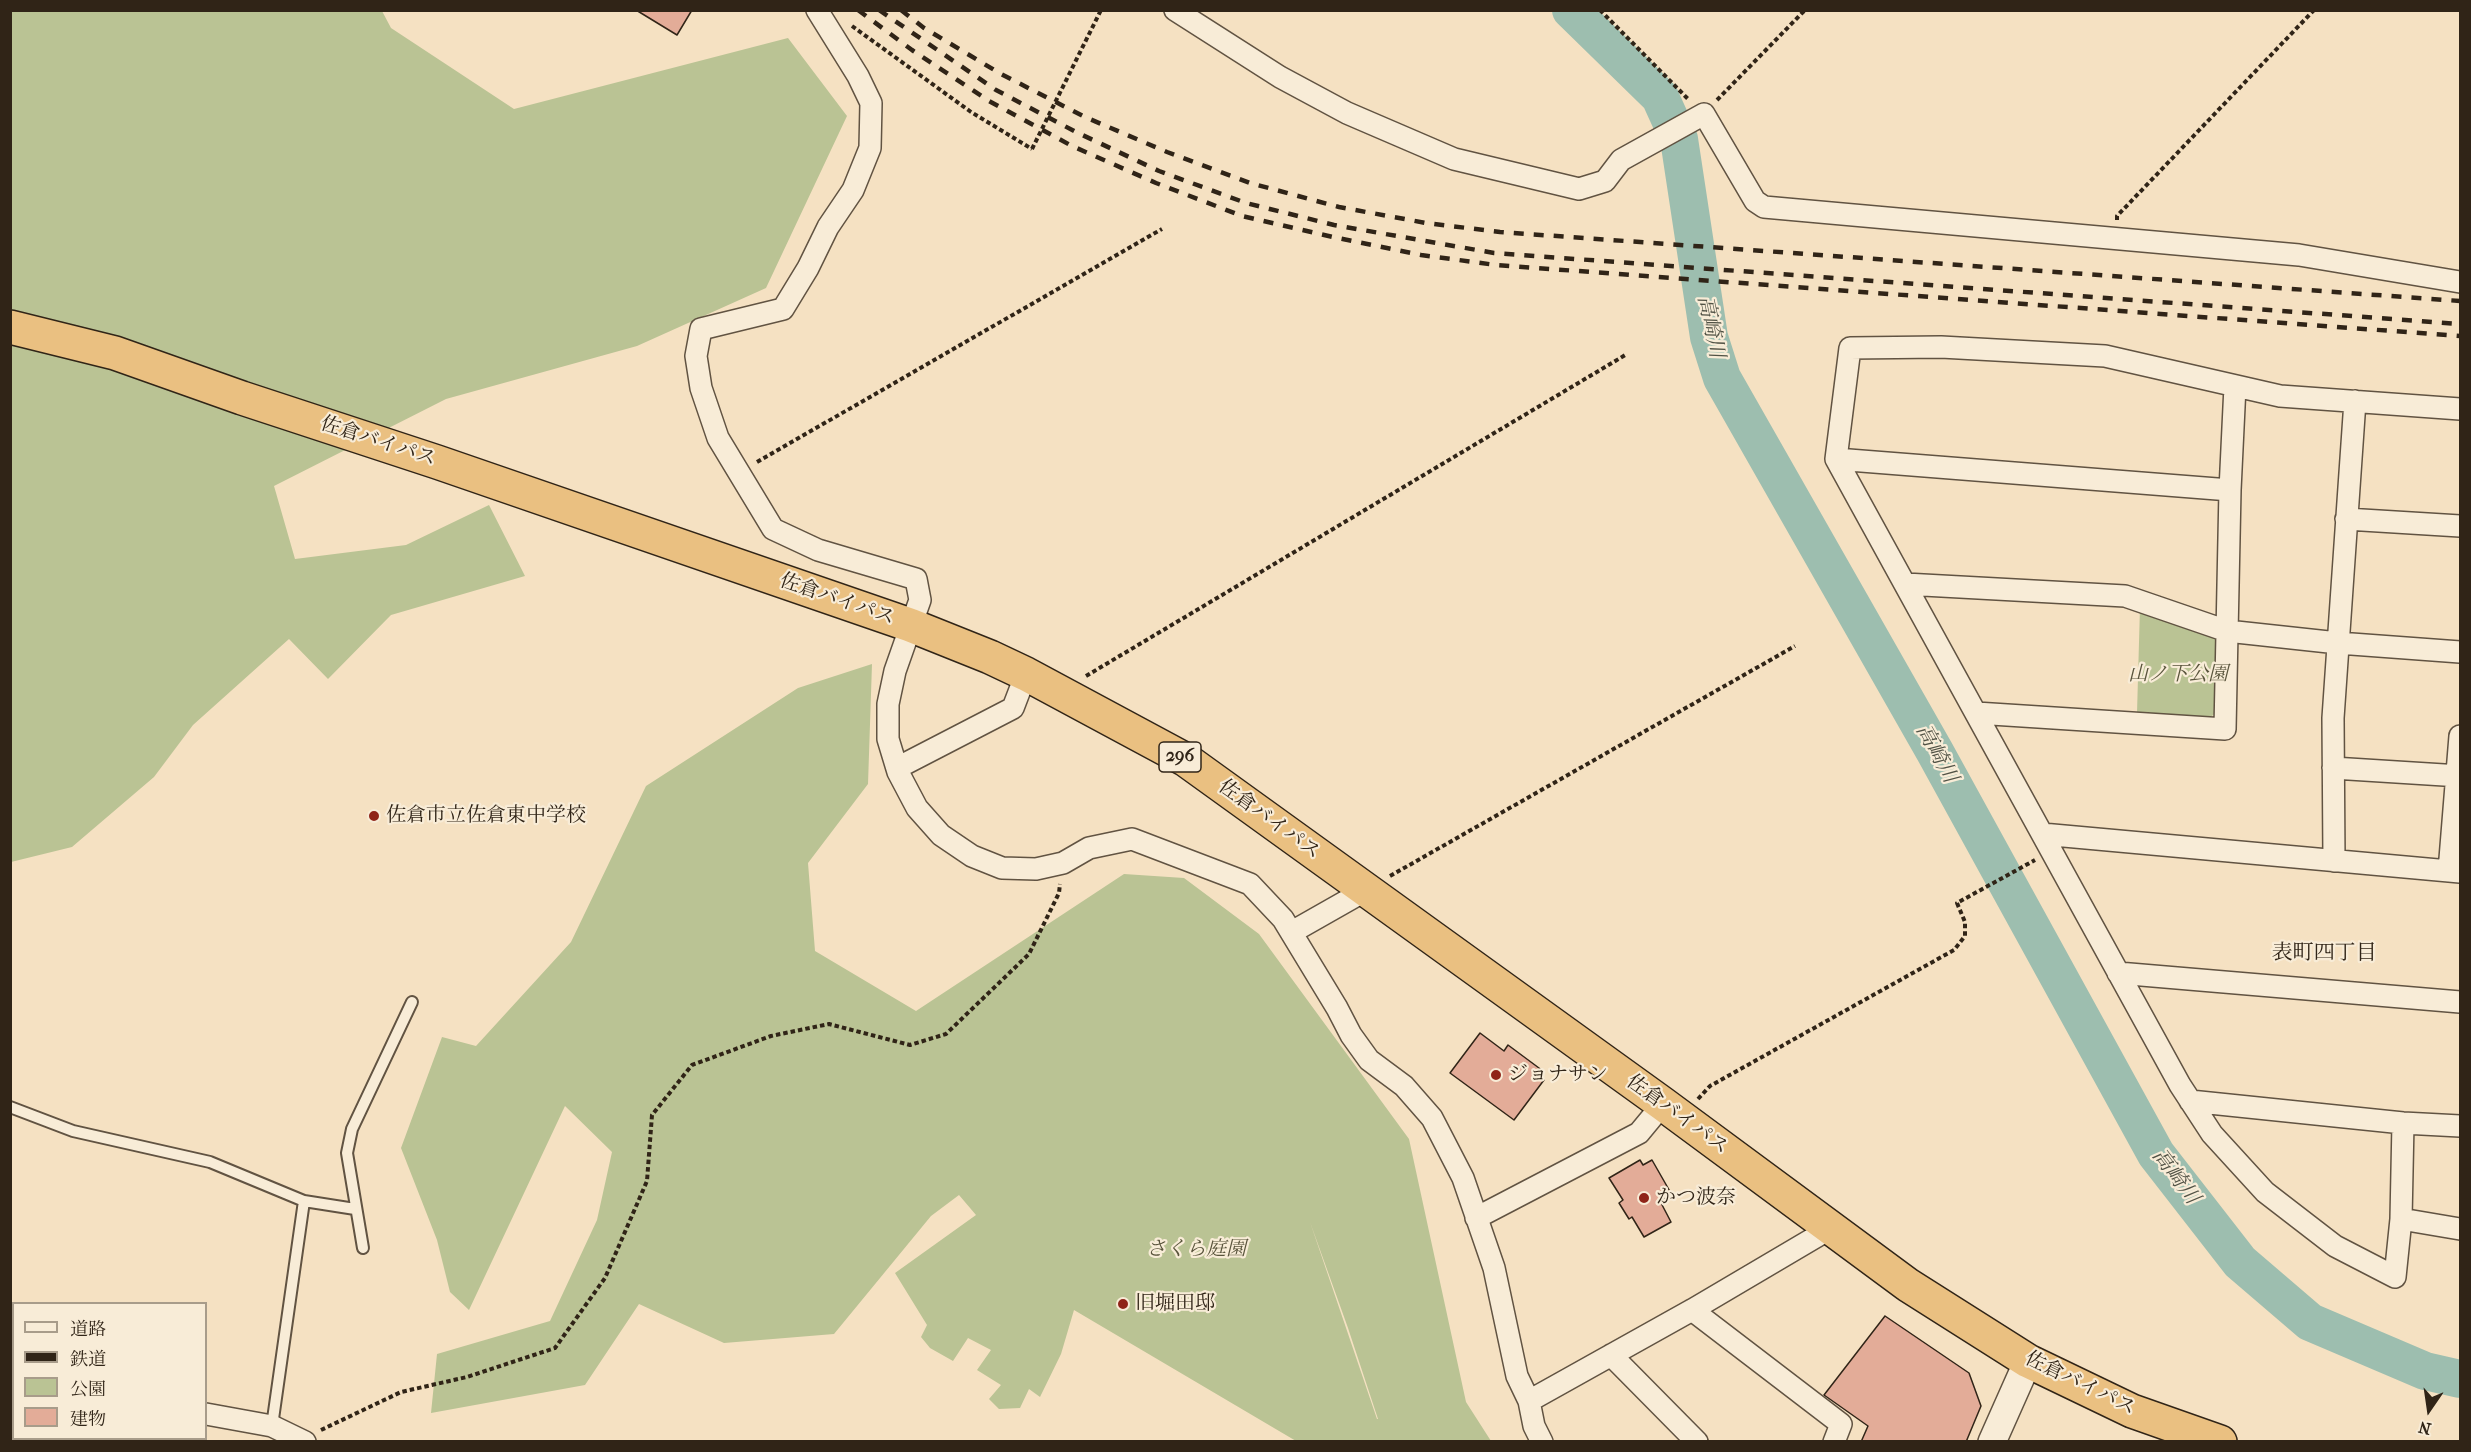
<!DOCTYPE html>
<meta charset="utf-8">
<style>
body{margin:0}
#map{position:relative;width:2471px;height:1452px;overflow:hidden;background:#f5e1c2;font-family:"IM FELL French Canon","Noto Serif JP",serif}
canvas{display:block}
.frame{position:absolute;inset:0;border:12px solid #302417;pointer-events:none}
.legend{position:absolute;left:12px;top:1302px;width:195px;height:138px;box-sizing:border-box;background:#f8ecd7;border:2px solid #a89c8a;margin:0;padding:8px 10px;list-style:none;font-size:18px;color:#302417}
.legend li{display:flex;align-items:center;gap:12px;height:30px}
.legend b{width:30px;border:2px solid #a89c8a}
.north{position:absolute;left:2399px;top:1380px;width:60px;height:60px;-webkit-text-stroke:4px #f8ecd7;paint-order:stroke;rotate:193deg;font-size:16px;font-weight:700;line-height:24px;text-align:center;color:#302417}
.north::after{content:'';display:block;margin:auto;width:21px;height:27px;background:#302417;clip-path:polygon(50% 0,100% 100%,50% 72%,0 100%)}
</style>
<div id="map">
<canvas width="2471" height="1452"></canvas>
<div class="frame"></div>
<ul class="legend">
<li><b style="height:8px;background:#f8ecd7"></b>道路</li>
<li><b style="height:8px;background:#302417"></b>鉄道</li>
<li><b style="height:16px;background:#bac394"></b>公園</li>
<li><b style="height:16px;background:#e3ac98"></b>建物</li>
</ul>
<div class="north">N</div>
</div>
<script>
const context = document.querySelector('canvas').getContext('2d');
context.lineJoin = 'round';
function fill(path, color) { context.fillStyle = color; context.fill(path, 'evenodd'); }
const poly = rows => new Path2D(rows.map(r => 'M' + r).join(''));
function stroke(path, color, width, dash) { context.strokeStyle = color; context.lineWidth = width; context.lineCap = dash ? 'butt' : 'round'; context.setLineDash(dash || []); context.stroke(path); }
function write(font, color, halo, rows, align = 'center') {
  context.font = font + ' "IM FELL French Canon","Noto Serif JP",serif'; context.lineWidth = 4.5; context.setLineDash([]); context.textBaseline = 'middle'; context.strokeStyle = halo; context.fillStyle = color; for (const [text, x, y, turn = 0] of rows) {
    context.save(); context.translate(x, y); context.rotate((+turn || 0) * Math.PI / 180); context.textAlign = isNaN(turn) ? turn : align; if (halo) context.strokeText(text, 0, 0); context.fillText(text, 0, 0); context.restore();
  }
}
fill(poly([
 [10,11,382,11,391,28,514,109,788,38,847,116,766,288,637,346,446,399,274,486,295,559,406,545,489,505,525,576,391,615,328,679,289,639,193,725,154,777,72,847,11,862],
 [2140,607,2219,638,2217,712,2208,719,2137,713],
 [872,664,868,784,808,863,815,951,916,1011,1124,874,1184,878,1259,934,1409,1139,1466,1402,1491,1441,1296,1441,1074,1310,1061,1354,1040,1397,1029,1389,1020,1408,999,1409,989,1399,1001,1385,977,1370,991,1350,968,1338,953,1361,930,1348,921,1337,927,1325,895,1273,976,1215,959,1195,931,1216,834,1334,724,1343,639,1304,585,1385,431,1413,437,1354,550,1321,597,1220,612,1152,565,1106,469,1310,450,1292,437,1240,401,1148,442,1037,476,1046,571,942,646,786,798,688],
 [1310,1222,1348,1328,1378,1419,1377,1419]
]), '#bac394');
stroke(poly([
 [1571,10,1660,97,1679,139,1709,337,1722,378,1935,752,2156,1154,2240,1262,2310,1322,2425,1371,2460,1379]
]), '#9dbeaf', 38);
const building = poly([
 [636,10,692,10,677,35,636,10],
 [1480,1033,1504,1051,1508,1045,1543,1071,1539,1076,1544,1080,1514,1120,1450,1073,1480,1033],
 [1640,1160,1643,1165,1652,1160,1672,1195,1660,1201,1671,1222,1644,1237,1632,1217,1629,1219,1619,1203,1623,1200,1609,1178,1640,1160],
 [1885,1316,1969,1373,1981,1406,1966,1442,1861,1442,1868,1426,1824,1395,1885,1316]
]);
fill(building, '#e3ac98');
stroke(building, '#302417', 1.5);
const service = poly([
 [10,1107,73,1131,210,1162,304,1201,272,1426],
 [304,1201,355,1209],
 [363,1248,347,1153,352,1129,412,1002]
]);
const minor = poly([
 [817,10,858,76,871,103,870,148,853,190,828,227,808,268,783,309,701,329,696,356,701,388,718,438,773,529,818,550,916,579,920,600,895,671,888,704,888,739,898,772,917,808,941,835,972,856,1002,868,1036,869,1063,863,1089,848,1132,839,1250,884,1283,919,1337,1008,1351,1035,1369,1060,1404,1086,1432,1118,1463,1178,1494,1268,1517,1376,1529,1401,1534,1426,1542,1442],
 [1175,10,1280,77,1347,113,1454,159,1579,189,1605,181,1621,160,1704,114,1755,201,1764,207,2299,255,2460,282],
 [2460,409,2280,396,2105,356,1941,347,1850,348,1836,459,2180,1085,2212,1134,2265,1192,2335,1246,2395,1277,2401,1219,2460,1229],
 [1836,459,2230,490],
 [2346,519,2460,526],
 [1905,584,2125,596,2227,631,2338,643,2460,652],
 [1976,713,2225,729,2230,490,2235,386],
 [897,768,1013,708,1026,674],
 [2333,768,2460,776],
 [2042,834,2460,872],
 [2334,861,2333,718,2355,401],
 [2449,871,2460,736],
 [1292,932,1366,890],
 [2118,973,2460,1002],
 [2190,1101,2403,1123,2460,1126],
 [1476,1218,1639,1133,1663,1104],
 [2401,1219,2403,1123],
 [1692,1310,1841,1424,1834,1442],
 [1611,1355,1697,1442],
 [10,1376,14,1377],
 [1529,1401,1692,1310,1831,1228],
 [206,1414,272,1426,305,1442]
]);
const tertiary = poly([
 [1992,1442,2028,1361]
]);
const trunk = poly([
 [10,327,115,353,242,398,437,462,910,625,990,657,1026,674,1186,760,1663,1104,1908,1285,2028,1361,2132,1411,2220,1442]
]);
stroke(service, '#615342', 14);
stroke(minor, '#615342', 24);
stroke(tertiary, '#615342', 30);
stroke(trunk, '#302417', 36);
stroke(poly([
 [1600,10,1689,100],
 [852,26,971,112,1032,149],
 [1717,100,1805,10],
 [2117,220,2117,216,2314,10],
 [757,462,1162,229],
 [1086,676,1627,354],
 [1390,876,1795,646],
 [1698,1099,1710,1086,1954,950,1965,936,1965,922,1957,903,2035,860],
 [321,1430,401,1392,467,1377,555,1348,605,1278,647,1181,652,1115,692,1065,771,1036,829,1024,910,1045,946,1034,1029,954,1059,893,1060,884],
 [202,1442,204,1438]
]), '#302417', 4, [4.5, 3]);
stroke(service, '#f8ecd7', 10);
stroke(minor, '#f8ecd7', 21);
stroke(tertiary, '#f8ecd7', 27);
stroke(trunk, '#eac081', 33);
stroke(poly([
 [858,10,912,50,989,101,1072,146,1156,183,1242,216,1333,237,1421,255,1496,265,2460,336],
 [879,10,996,90,1076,132,1159,171,1246,203,1334,225,1494,253,2460,324],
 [901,10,924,28,1001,74,1085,117,1167,152,1250,183,1339,207,1426,223,1500,232,2460,301]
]), '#302417', 4.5, [10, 10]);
stroke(poly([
 [1032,149,1101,10]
]), '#302417', 4, [4.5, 3]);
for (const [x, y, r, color] of [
 [374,816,6,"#8f2418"],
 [1496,1075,6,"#8f2418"],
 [1644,1198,6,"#8f2418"],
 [1123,1304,6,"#8f2418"]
]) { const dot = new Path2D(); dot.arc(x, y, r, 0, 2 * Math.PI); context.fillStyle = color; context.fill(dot); stroke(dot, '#f8ecd7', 2); }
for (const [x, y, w] of [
 [1180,757,42]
]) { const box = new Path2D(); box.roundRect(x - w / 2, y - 15, w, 30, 4.5); context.fillStyle = '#f8ecd7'; context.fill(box); stroke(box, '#302417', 1.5); }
write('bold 18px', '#302417', null, [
 ["296",1180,757]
]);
write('20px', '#302417', '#f8ecd7', [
 ["佐倉バイパス",378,442,18],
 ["佐倉バイパス",837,600,19],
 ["佐倉バイパス",1269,820,36],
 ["佐倉バイパス",1677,1115,36],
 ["佐倉バイパス",2080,1384,26]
]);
write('italic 20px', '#59543c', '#f8ecd7', [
 ["山ノ下公園",2178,675],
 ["さくら庭園",1196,1250]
]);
write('20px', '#302417', '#f8ecd7', [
 ["佐倉市立佐倉東中学校",386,816],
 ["ジョナサン",1508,1075],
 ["かつ波奈",1656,1198],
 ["旧堀田邸",1135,1304]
], 'left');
write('italic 21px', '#515245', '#f8ecd7', [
 ["高崎川",1710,327,78],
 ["高崎川",1936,754,61],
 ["高崎川",2175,1177,53]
]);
write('21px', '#302417', '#f8ecd7', [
 ["表町四丁目",2324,954]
]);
</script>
